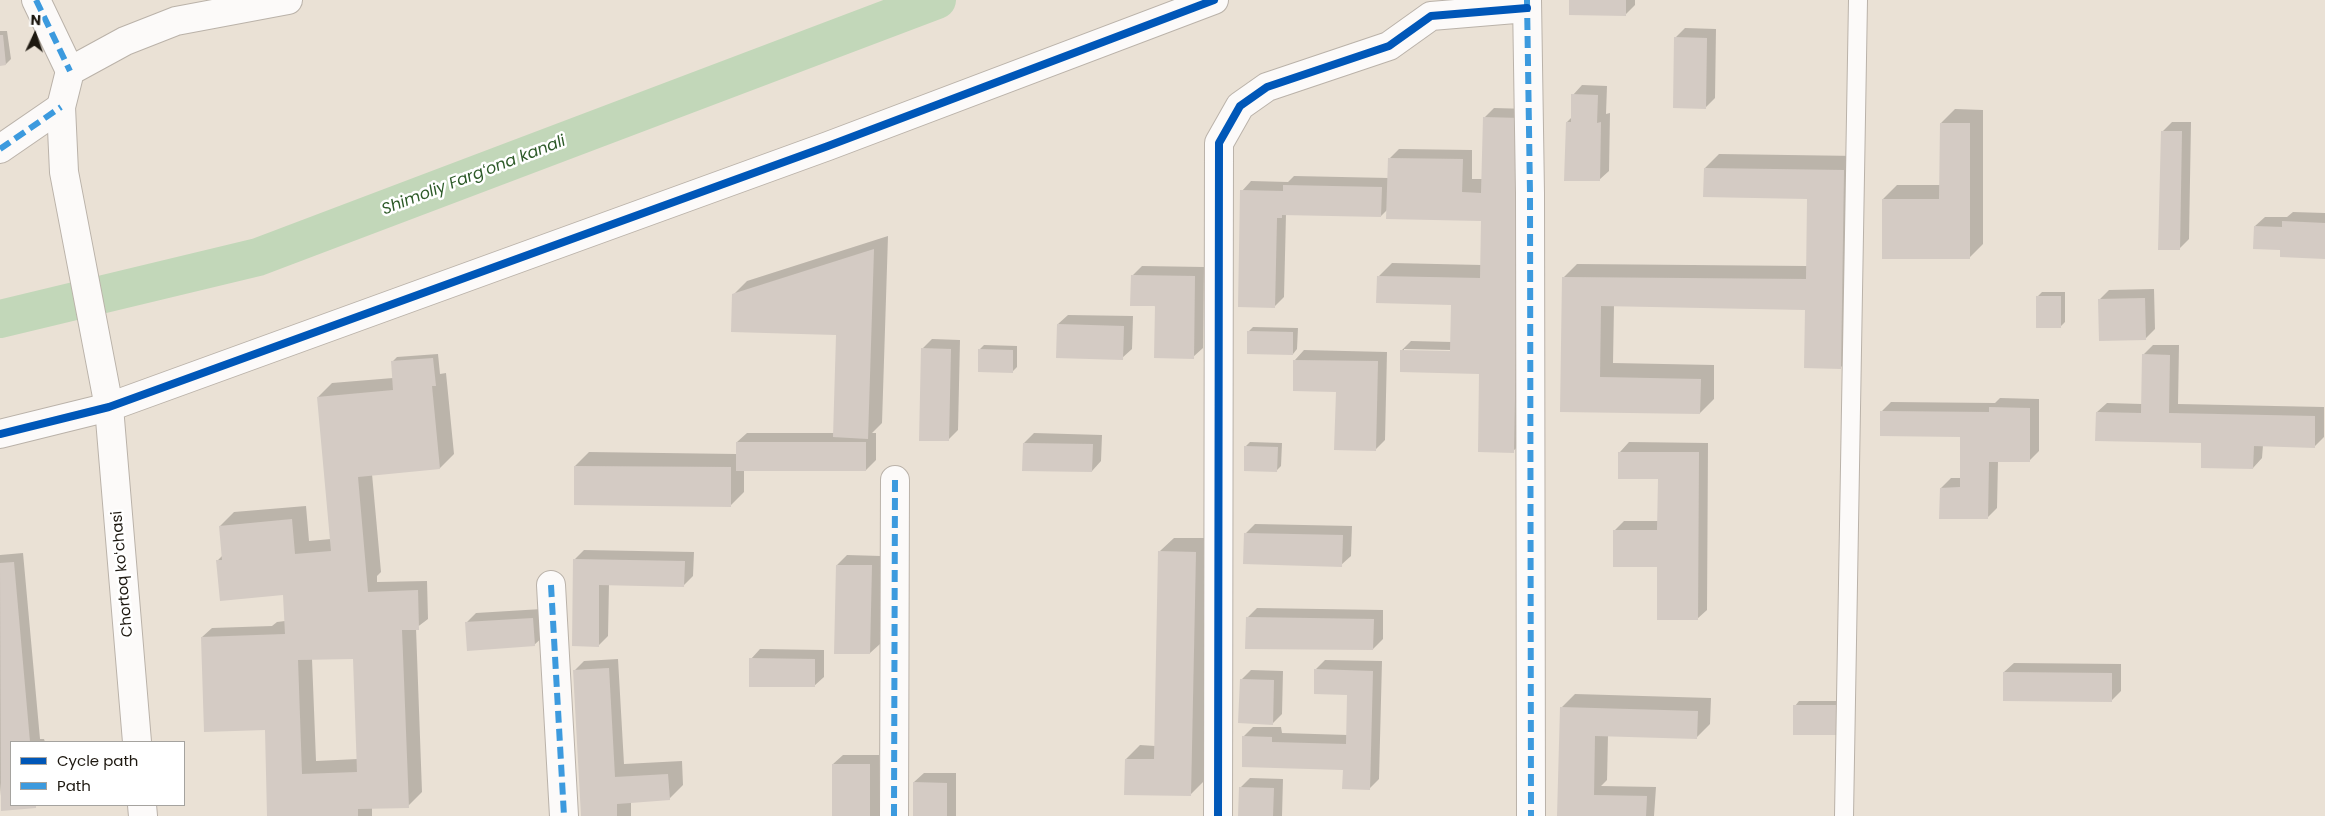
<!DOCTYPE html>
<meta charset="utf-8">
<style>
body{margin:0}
#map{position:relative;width:2325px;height:816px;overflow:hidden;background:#eae1d5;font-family:Poppins,sans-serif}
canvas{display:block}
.legend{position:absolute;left:10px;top:741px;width:175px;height:65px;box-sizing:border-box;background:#fff;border:1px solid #a5a39f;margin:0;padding:6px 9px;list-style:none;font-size:15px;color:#1d1810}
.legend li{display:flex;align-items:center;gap:10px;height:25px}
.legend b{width:25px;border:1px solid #a5a39f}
.north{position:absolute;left:10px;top:10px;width:50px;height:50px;-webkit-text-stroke:4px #fff;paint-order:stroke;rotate:3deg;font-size:14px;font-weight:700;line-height:20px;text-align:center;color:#1d1810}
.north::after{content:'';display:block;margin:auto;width:18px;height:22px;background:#1d1810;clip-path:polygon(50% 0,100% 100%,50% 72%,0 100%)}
</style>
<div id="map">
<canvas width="2325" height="816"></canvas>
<ul class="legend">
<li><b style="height:6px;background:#0057b8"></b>Cycle path</li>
<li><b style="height:6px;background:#3c9ade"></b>Path</li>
</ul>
<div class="north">N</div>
</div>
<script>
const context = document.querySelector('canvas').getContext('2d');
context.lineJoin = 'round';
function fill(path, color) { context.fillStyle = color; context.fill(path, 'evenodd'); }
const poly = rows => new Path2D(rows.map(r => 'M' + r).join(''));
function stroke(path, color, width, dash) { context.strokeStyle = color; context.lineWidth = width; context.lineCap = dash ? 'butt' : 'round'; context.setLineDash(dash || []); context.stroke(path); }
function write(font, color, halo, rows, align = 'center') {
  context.font = font + ' Poppins,sans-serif'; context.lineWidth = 5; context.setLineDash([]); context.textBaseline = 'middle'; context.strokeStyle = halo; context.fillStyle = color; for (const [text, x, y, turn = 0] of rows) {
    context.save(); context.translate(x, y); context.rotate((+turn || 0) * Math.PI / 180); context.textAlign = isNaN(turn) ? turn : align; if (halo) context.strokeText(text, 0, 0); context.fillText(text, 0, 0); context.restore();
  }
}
fill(poly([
 [1570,0,1635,0,1635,5,1626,14],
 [1685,28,1716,29,1715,98,1706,107,1675,38],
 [0,31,7,31,11,59,6,64,0,64],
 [1582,85,1607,86,1606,114,1610,113,1609,171,1599,180,1567,122,1572,117,1573,95],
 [1494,108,1529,109,1528,180,1532,180,1529,337,1525,341,1523,442,1513,451,1479,451,1480,373,1401,371,1401,351,1411,341,1452,342,1453,304,1377,302,1378,277,1392,263,1482,265,1482,220,1388,218,1388,209,1381,216,1286,214,1284,297,1275,306,1239,306,1242,191,1251,181,1288,182,1294,176,1389,178,1389,159,1399,149,1472,150,1472,179,1483,179,1484,118],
 [1404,349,1452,350,1452,352,1404,352],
 [1955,109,1983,110,1983,244,1969,258,1883,199,1897,185,1941,185,1941,123],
 [2172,122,2191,122,2189,239,2179,249,2162,132],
 [1719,154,1858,156,1854,354,1840,368,1806,309,1614,305,1613,363,1714,365,1714,399,1700,413,1561,411,1563,278,1577,264,1807,266,1808,198,1705,168],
 [2293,212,2325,213,2325,257,2281,249,2255,226,2265,217,2287,217],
 [888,236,882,423,872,433,876,433,876,460,866,470,744,470,744,492,730,506,575,466,589,452,737,454,737,442,747,433,835,433,838,334,733,295,747,281],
 [1142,266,1204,267,1203,348,1193,357,1132,276],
 [2154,289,2155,329,2145,339,2100,299,2109,290],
 [2042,292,2065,292,2065,322,2060,327,2037,297],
 [1068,315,1133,316,1132,349,1122,358,1058,324],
 [1253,327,1298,328,1297,349,1293,354,1248,332],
 [932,339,960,340,958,430,948,440,923,348],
 [984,345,1017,346,1017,367,1012,372,979,350],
 [2153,345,2179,345,2178,404,2324,407,2324,437,2314,447,2263,445,2262,458,2253,468,2203,441,2097,412,2107,403,2142,404,2143,355],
 [1304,350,1387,352,1385,440,1375,450,1337,391,1295,360],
 [438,354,440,374,446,373,454,454,440,468,372,474,381,572,377,576,377,582,427,581,428,619,416,628,422,792,408,806,372,808,372,816,269,816,266,729,202,637,212,628,272,626,277,622,285,621,284,594,217,561,223,555,220,526,234,512,306,506,309,541,331,539,318,397,332,383,393,378,392,362,397,357],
 [354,657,358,759,316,761,312,659],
 [2000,398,2039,399,2039,451,2029,461,1998,461,1997,508,1987,518,1941,488,1951,478,1961,478,1962,436,1881,412,1891,402,1995,403],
 [1034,433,1102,435,1101,461,1092,471,1024,443],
 [1250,442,1282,443,1281,466,1276,471,1246,446],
 [1629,442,1708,443,1707,610,1697,619,1658,566,1615,530,1624,521,1659,521,1659,478,1620,452],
 [1255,524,1352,526,1351,556,1341,565,1245,534],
 [1174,538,1209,538,1204,781,1190,795,1126,759,1140,745,1155,746,1160,551],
 [584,550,694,552,693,576,684,585,609,584,608,636,598,646,574,560],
 [23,553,40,739,44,739,45,742,11,742,11,805,37,805,35,807,2,810,0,783,0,555],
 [847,555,881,556,880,644,870,653,837,565],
 [1257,608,1383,610,1383,639,1373,649,1247,618],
 [542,609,544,636,534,645,466,623,476,613],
 [760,649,824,650,824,677,814,686,751,659],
 [618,659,624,764,682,761,683,785,669,799,631,801,631,816,582,816,574,671,584,661],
 [1325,660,1382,661,1379,779,1369,789,1344,769,1243,737,1253,727,1281,727,1282,733,1348,735,1349,694,1316,669],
 [2014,663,2121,664,2121,691,2111,701,2004,672],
 [1251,670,1283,671,1282,714,1273,723,1241,680],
 [1575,694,1711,698,1710,724,1696,738,1608,735,1607,780,1601,786,1656,787,1654,816,1558,816,1561,708],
 [1799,701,1840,701,1840,729,1835,734,1795,706],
 [843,755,879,755,879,816,833,816,833,764],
 [924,773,956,773,956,816,914,816,914,782],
 [1250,778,1283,779,1282,816,1239,816,1240,788]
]), '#0003');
stroke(poly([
 [0,319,258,257,937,0]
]), '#c2d7b9', 38);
fill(poly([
 [1569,0,1626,0,1626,16,1569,15],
 [0,35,3,35,6,65,0,66],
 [1674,37,1707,38,1706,109,1673,108],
 [1571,94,1598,95,1597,123,1601,122,1600,181,1564,181,1566,122,1571,122],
 [1483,117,1520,118,1514,453,1478,452,1479,374,1400,372,1400,350,1450,351,1451,305,1376,303,1377,276,1480,278,1481,221,1386,219,1388,158,1463,159,1462,192,1481,193],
 [1940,123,1970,123,1970,259,1882,259,1882,199,1939,199],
 [2161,131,2182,131,2180,250,2158,250],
 [1704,168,1844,170,1841,369,1804,368,1805,310,1601,306,1600,377,1701,379,1700,414,1560,412,1562,277,1806,279,1807,199,1703,197],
 [1283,185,1382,187,1381,217,1282,215,1282,218,1277,218,1275,308,1238,307,1240,190,1283,191],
 [2282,221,2325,223,2325,259,2280,257,2280,250,2253,249,2254,226,2282,227],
 [874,249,868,439,833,437,836,335,731,332,732,294],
 [1131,275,1195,276,1194,359,1154,358,1155,306,1130,306],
 [2036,296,2061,296,2061,328,2036,328],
 [2145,298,2146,340,2099,341,2098,299],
 [1057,324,1124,326,1123,360,1056,358],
 [1247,331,1293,332,1293,355,1247,354],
 [921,348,951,349,949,441,919,441],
 [978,349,1013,350,1013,373,978,372],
 [2142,354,2170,355,2169,413,2315,416,2315,448,2254,446,2253,469,2201,468,2201,443,2095,441,2096,412,2141,413],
 [433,358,436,386,432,386,440,469,358,477,368,592,418,590,419,630,402,630,409,808,358,809,358,816,267,816,265,730,204,732,201,637,285,634,283,595,220,601,216,560,222,560,219,526,292,519,295,554,331,551,317,397,393,390,391,361],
 [353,659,357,772,302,774,298,660],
 [1293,360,1378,361,1376,451,1334,450,1336,392,1293,391],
 [1989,407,2030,408,2030,462,1989,462,1988,519,1939,519,1940,488,1960,487,1960,437,1880,436,1880,411,1989,412],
 [736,442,866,442,866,471,736,471],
 [1023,443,1093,444,1092,472,1022,471],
 [1244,446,1278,447,1277,472,1244,471],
 [1618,452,1699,452,1698,620,1657,620,1657,567,1613,567,1613,530,1657,530,1658,479,1618,479],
 [574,466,731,467,731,507,574,505],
 [1244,533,1343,535,1342,567,1243,564],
 [1158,551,1196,552,1191,796,1124,795,1125,759,1154,759],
 [573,559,685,561,684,587,599,585,599,647,572,646],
 [14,562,30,742,11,742,11,805,36,805,36,808,1,811,0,563],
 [836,565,872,565,870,654,834,654],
 [1246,617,1374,619,1373,650,1245,649],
 [533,618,535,646,467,651,465,622],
 [749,658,815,659,815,687,749,687],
 [609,668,615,777,668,774,670,800,617,804,617,816,581,816,573,670],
 [1314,669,1373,671,1370,790,1342,789,1343,770,1242,767,1242,736,1272,737,1272,742,1346,744,1347,695,1314,694],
 [2003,672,2112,673,2112,702,2003,701],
 [1240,679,1274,680,1273,725,1238,723],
 [1793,705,1836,705,1836,735,1793,735],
 [1560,707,1698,711,1697,739,1595,736,1594,795,1647,796,1646,816,1557,816],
 [832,764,870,764,870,816,832,816],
 [913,782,947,783,947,816,913,816],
 [1239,787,1274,788,1273,816,1238,816]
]), '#d4cbc4');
const service = poly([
 [1844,816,1858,0]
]);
const minor = poly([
 [36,0,70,71],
 [1527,0,1530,193,1531,816],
 [0,149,61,107],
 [551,585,564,816],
 [894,816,895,480],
 [1218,816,1219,143,1240,106,1267,87,1389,46,1431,16,1527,8]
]);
const tertiary = poly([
 [0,434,109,407,828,146,1214,0]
]);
const secondary = poly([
 [137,742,109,407,64,172,61,107,70,71,125,41,176,21,288,0],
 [142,805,143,816]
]);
stroke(service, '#bab2a9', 20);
stroke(minor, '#bab2a9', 30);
stroke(tertiary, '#bab2a9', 30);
stroke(secondary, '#bab2a9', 30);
stroke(service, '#fcfaf9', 18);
stroke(minor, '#fcfaf9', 28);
stroke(tertiary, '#fcfaf9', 28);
stroke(secondary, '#fcfaf9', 28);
stroke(poly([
 [36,0,70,71],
 [1527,0,1530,193,1531,816],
 [0,149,61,107],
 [551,585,564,816],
 [894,816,895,480]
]), '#3c9ade', 6, [12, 6]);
stroke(poly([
 [0,434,109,407,828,146,1214,0],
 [1218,816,1219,143,1240,106,1267,87,1389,46,1431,16,1527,8]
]), '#0057b8', 8);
write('15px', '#1d1810', '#fff', [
 ["Chortoq koʻchasi",123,574,-95]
]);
write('italic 16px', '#2d5a28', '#fff', [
 ["Shimoliy Fargʻona kanali",474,176,-21]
]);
</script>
